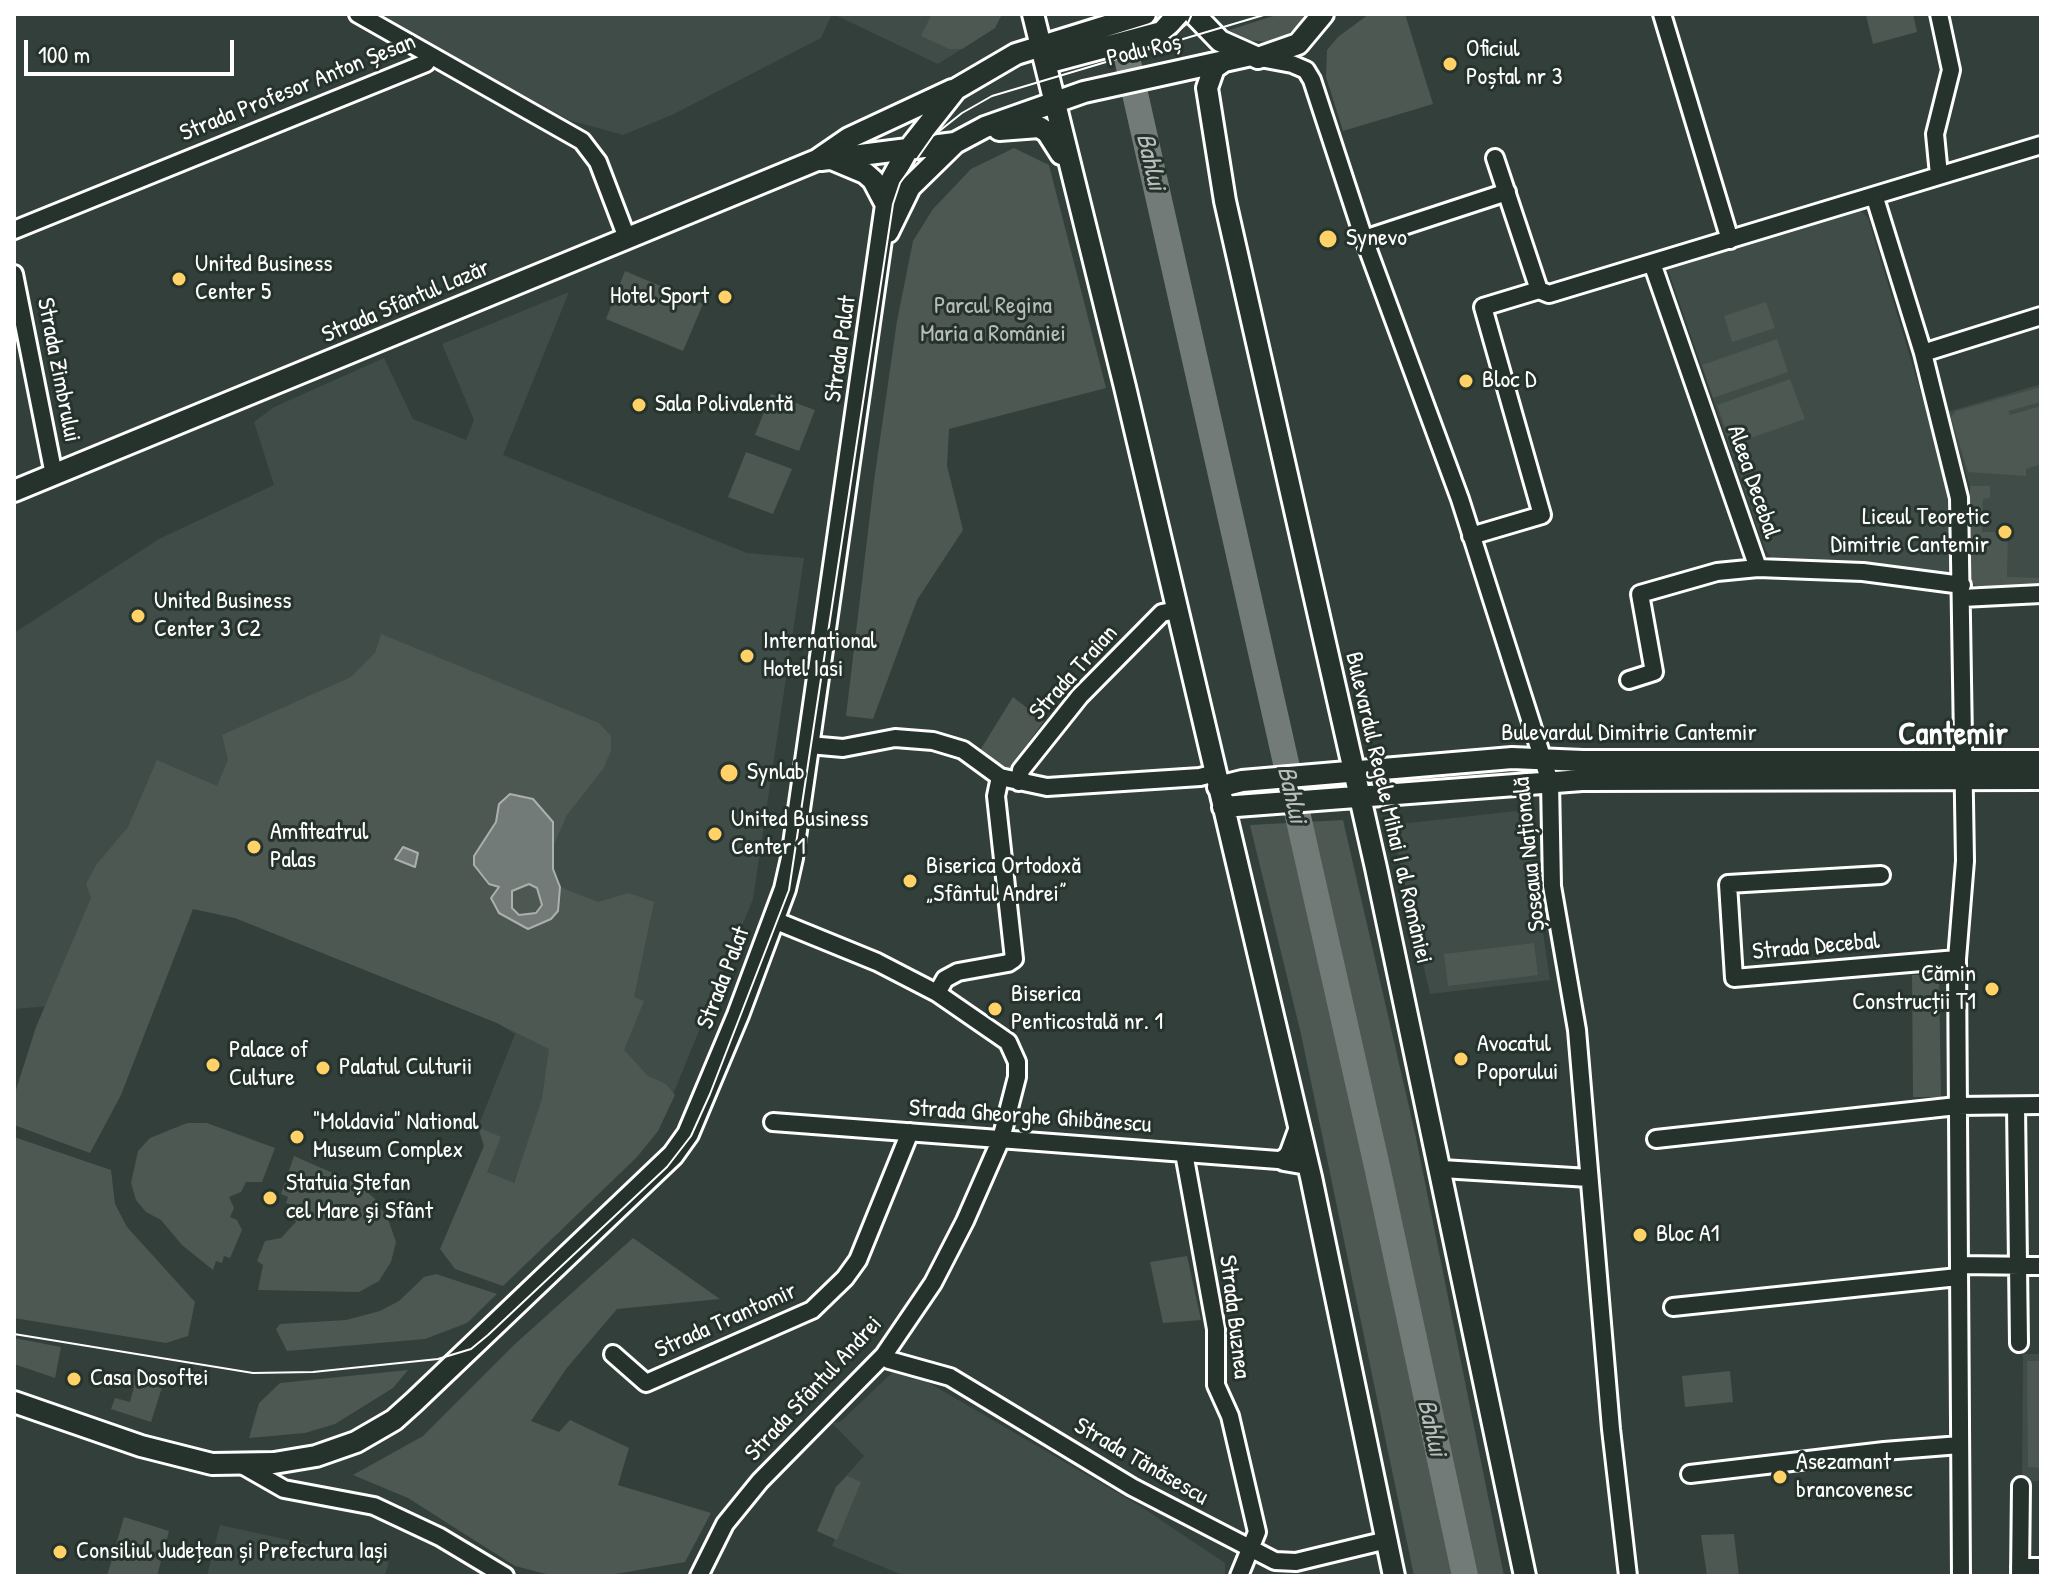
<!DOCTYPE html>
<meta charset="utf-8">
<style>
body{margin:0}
#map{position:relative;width:2055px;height:1590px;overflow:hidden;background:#333f3a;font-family:"Patrick Hand",sans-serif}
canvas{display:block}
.frame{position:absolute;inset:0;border:16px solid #fff;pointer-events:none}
.scale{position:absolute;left:24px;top:40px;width:210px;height:36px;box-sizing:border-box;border:4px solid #fff;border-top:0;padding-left:10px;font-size:24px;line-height:28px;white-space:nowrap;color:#fff;-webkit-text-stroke:6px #26332d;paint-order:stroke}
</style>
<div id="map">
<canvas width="2055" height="1590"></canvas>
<div class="frame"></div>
<div class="scale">100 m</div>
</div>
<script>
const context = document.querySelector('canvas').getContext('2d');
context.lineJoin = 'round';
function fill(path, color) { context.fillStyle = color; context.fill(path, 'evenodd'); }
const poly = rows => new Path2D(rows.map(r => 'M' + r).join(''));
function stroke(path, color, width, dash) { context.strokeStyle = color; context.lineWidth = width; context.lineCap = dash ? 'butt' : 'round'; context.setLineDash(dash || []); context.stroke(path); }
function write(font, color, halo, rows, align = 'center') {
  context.font = font + ' "Patrick Hand",sans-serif'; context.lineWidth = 6; context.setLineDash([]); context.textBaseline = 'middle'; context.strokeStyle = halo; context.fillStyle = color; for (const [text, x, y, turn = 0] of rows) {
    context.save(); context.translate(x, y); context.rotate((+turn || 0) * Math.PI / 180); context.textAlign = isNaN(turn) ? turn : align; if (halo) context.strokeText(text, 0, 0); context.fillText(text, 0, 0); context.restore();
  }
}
fill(poly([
 [375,14,832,14,821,38,674,114,623,135,569,120],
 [833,14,1002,14,995,28,938,64],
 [1852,211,1861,211,1868,218,1949,486,1950,573,1927,577,1785,566,1772,559,1765,549,1667,267],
 [569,292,503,455,747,553,804,558,753,899,658,1131,580,1097,531,1138,513,1184,486,1172,475,1167,484,1146,478,1127,515,1034,497,1023,235,918,193,909,74,1004,14,1009,14,633,159,539,274,485,254,422,274,407,384,358,413,419,466,440,474,420,442,344],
 [2041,384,2041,584,1982,588,1974,585,1969,577,1970,486,1947,412],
 [1525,810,1550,980,1430,994,1391,825],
 [2023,1354,2041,1354,2041,1481,2022,1481],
 [895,1370,912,1373,1140,1506,1225,1563,1225,1576,905,1576,832,1546,835,1539,817,1531,836,1487,864,1456,832,1423,840,1422],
 [220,1525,389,1562,385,1576,207,1576]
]), '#404c47');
fill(poly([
 [932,14,1002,14,995,28,962,49,949,49,921,36],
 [1280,14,1310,14,1285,37,1268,42,1246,40,1229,30],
 [1369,14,1405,14,1433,104,1343,131,1326,77,1327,50,1338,37],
 [1913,14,1917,32,1873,44,1866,15],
 [1014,148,1049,165,1106,388,949,429,947,466,963,530,917,600,873,719,846,716,874,481,897,321,913,241,933,209,971,169],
 [625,271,703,304,683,351,606,319],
 [1766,302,1775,328,1732,342,1724,316],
 [1777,339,1788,372,1713,398,1702,365],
 [1790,379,1805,419,1731,445,1717,405],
 [2041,387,2041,402,2008,411,2010,415,2041,406,2041,464,2026,469,2026,476,1968,472,1951,417,1956,411],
 [771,394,815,410,799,451,755,435],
 [746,452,792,469,773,514,728,497],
 [1970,486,1990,486,1990,498,1983,499,1982,532,2008,532,2007,577,2041,578,2041,584,1992,590,1974,585,1969,577],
 [381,634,599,723,611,736,611,751,603,769,567,815,551,851,553,869,560,887,598,902,629,893,654,902,634,997,644,1001,624,1050,648,1076,666,1084,675,1095,658,1131,637,1157,503,1286,455,1269,440,1249,484,1146,478,1127,501,1137,487,1172,514,1183,542,1099,549,1049,497,1023,235,918,193,909,121,1095,90,1153,14,1125,14,1096,36,1027,91,898,86,884,96,865,128,827,157,760,217,786,228,760,222,735,351,677,375,653],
 [1013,697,1044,721,1006,773,979,752],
 [1503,769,1503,777,1394,785,1393,776],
 [1343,820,1415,1133,1504,1576,1414,1576,1301,1034,1250,825],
 [1534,943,1538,975,1448,986,1444,954],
 [1912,975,1939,975,1941,1097,1913,1097],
 [187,1123,207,1123,275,1148,262,1182,246,1182,241,1192,229,1197,234,1208,230,1217,237,1220,242,1230,230,1258,224,1256,222,1263,216,1261,213,1270,182,1245,161,1220,146,1212,136,1200,131,1183,138,1151,150,1138],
 [14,1137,111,1170,115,1204,127,1227,195,1302,188,1336,166,1343,14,1318],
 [294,1156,358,1184,375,1199,388,1219,396,1242,391,1262,379,1281,359,1292,258,1290,263,1265,257,1261,265,1241,281,1238,296,1222,291,1214,293,1205,286,1203,288,1197,281,1194],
 [633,1238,720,1299,617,1309,566,1369,531,1421,559,1432,570,1420,629,1448,618,1485,711,1513,685,1562,604,1576,554,1576,515,1566,408,1498,353,1475,423,1436,515,1344],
 [1187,1256,1201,1320,1163,1323,1150,1262],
 [436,1274,497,1294,467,1323,425,1339,287,1351,276,1329,280,1324,346,1320,380,1311,399,1301,424,1277],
 [14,1338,61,1347,55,1378,14,1364],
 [2027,1361,2041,1361,2041,1468,2028,1467],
 [408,1370,393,1388,335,1424,305,1433,249,1438,259,1403,280,1383],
 [124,1371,163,1384,151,1422,111,1409,115,1398,130,1402,134,1387,121,1382],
 [1730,1371,1733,1402,1685,1407,1682,1376],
 [847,1476,861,1482,837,1540,817,1531,836,1487],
 [124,1517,169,1531,157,1576,107,1576],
 [1734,1534,1739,1576,1707,1576,1701,1535]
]), '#4d5853');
const water = poly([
 [510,794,533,799,553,822,553,869,560,887,558,911,551,919,528,929,499,913,491,898,499,887,489,884,474,865,474,856,496,822,499,804,510,794],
 [529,884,537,888,542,905,536,913,519,915,512,908,512,891,529,884],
 [403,847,418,853,415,867,395,859,403,847]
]);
fill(water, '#737b78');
stroke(water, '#abb0ae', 2);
stroke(poly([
 [1118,18,1378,1171,1465,1576]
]), '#737b78', 26);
const minor = poly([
 [358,14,582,141,598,162,627,238],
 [1662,14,1730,240],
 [1260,58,1292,64,1306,70,1312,80,1364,239,1460,499,1550,782,1552,886,1577,1030,1611,1429,1628,1576],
 [1495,158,1539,290],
 [1939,175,1935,134,1951,70,1939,14],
 [1875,198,1923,353,1959,498,1965,861,1957,959,1961,1576],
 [14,230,426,63,429,57],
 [1364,239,1507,192],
 [1652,263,1758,568,1863,572,1962,585],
 [14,274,54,475],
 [1539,290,1549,294,2041,145],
 [1923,353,2041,316],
 [1471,536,1542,515,1483,307,1539,290],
 [1962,598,2041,594],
 [1629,680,1654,672,1640,594,1717,572,1758,568],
 [809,745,843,748,895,738,933,741,963,750,1000,777,1047,787,1200,777,1215,773],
 [1019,782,1021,770,1080,696,1162,613,1177,610],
 [1881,875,1728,884,1734,978,1957,959],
 [937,993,945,979,958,972,1008,963,1014,959,996,796,1000,777],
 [2016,1106,2019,1343],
 [773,1122,1278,1160,1284,1160,1289,1152,1297,1130],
 [1656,1139,1957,1106,2041,1105],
 [1184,1153,1216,1329,1216,1385,1230,1416,1257,1532,1239,1576],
 [1442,1169,1589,1178],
 [1959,1265,2041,1266],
 [1673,1307,1958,1277],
 [613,1354,646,1383,812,1310,845,1278,858,1260,910,1132],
 [884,1355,889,1360,950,1377,1132,1487,1275,1561,1296,1562,1387,1540],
 [242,1465,284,1489,374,1506,440,1537,505,1576],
 [1690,1474,1884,1451,1960,1445],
 [2020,1567,2041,1567],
 [699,1576,725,1524,760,1481,884,1355,933,1283,965,1221,1001,1139,1017,1077,1017,1062,1008,1042,937,993,877,962,774,920],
 [2020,1576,2021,1486]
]);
const major = poly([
 [1033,14,1125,387,1311,1177,1394,1576],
 [1194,14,1220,41,1258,58,1298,44,1323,14],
 [1227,59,1214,68,1207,88,1225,201,1376,868,1525,1576],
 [1046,63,1162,32,1178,14],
 [999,130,1039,127,1047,132,1061,154],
 [821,160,955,143],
 [834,160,865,173,873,180,884,201],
 [888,232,910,187,955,143,985,127,1084,92,1247,56],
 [14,491,817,160,849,138,952,90],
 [1218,787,1242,781,1512,758,1583,761,2041,761],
 [1223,807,1582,780,2041,779],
 [1284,1160,1307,1164],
 [14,1402,141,1446,212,1464,274,1463,316,1456,356,1442,394,1420,414,1402,673,1155,688,1134,738,1015,785,889,792,858,889,184,907,151,956,89,1016,54,1145,14]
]);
stroke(minor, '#fff', 22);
stroke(major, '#fff', 26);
stroke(minor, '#26332d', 16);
stroke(major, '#26332d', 20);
stroke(poly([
 [1168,39,1188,23,1192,14],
 [14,1334,253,1373,313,1372,438,1359,471,1349,488,1335,667,1167,691,1136,710,1094,789,890,893,204,900,183,933,136,962,113,992,96,1267,14]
]), '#fff', 2);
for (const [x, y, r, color] of [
 [1450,64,8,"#ffd166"],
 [1328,239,10,"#ffd166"],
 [179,279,8,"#ffd166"],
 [725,297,8,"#ffd166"],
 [1466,381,8,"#ffd166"],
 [639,405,8,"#ffd166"],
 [2005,532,8,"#ffd166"],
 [138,616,8,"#ffd166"],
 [747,656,8,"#ffd166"],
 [729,773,10,"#ffd166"],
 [715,834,8,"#ffd166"],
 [254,847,8,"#ffd166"],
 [910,881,8,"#ffd166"],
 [1992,989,8,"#ffd166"],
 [995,1009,8,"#ffd166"],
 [1461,1059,8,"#ffd166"],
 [213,1065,8,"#ffd166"],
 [323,1068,8,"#ffd166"],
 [297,1137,8,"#ffd166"],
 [270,1198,8,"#ffd166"],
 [1640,1235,8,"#ffd166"],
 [74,1379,8,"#ffd166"],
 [1780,1477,8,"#ffd166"],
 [60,1552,8,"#ffd166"]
]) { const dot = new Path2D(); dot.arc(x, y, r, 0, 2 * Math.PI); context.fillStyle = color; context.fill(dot); stroke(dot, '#26332d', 3); }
write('24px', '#fff', '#26332d', [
 ["Oficiul",1466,50],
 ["Poștal nr 3",1466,78],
 ["Synevo",1346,239],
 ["United Business",195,265],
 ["Center 5",195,293],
 ["Hotel Sport",709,297,"right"],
 ["Bloc D",1482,381],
 ["Sala Polivalentă",655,405],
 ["Liceul Teoretic",1989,518,"right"],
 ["Dimitrie Cantemir",1989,546,"right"],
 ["United Business",154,602],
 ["Center 3 C2",154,630],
 ["International",763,642],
 ["Hotel Iasi",763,670],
 ["Synlab",747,773],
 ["United Business",731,820],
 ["Center 1",731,848],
 ["Amfiteatrul",270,833],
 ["Palas",270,861],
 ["Biserica Ortodoxă",926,867],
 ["„Sfântul Andrei”",926,895],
 ["Cămin",1976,975,"right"],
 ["Construcții T1",1976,1003,"right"],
 ["Biserica",1011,995],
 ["Penticostală nr. 1",1011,1023],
 ["Avocatul",1477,1045],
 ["Poporului",1477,1073],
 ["Palace of",229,1051],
 ["Culture",229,1079],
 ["Palatul Culturii",339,1068],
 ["\"Moldavia\" National",313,1123],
 ["Museum Complex",313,1151],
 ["Statuia Ștefan",286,1184],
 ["cel Mare și Sfânt",286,1212],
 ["Bloc A1",1656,1235],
 ["Casa Dosoftei",90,1379],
 ["Asezamant",1796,1463],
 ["brancovenesc",1796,1491],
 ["Consiliul Județean și Prefectura Iași",76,1552]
], 'left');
write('24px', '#fff', '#26332d', [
 ["Podu Roș",1144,51,-13],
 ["Strada Profesor Anton Șesan",298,88,-22],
 ["Strada Sfântul Lazăr",406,302,-23],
 ["Strada Palat",841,349,-82],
 ["Strada Zimbrului",58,370,79],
 ["Aleea Decebal",1753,482,71],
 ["Strada Traian",1074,673,-48],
 ["Bulevardul Dimitrie Cantemir",1629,734],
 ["Bulevardul Regele Mihai I al României",1388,808,77],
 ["Șoseaua Națională",1530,854,-96],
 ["Strada Decebal",1816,947,-5],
 ["Strada Palat",724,978,-69],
 ["Strada Gheorghe Ghibănescu",1030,1117,4],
 ["Strada Buznea",1234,1317,83],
 ["Strada Trantomir",726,1321,-24],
 ["Strada Sfântul Andrei",814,1389,-47],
 ["Strada Tănăsescu",1141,1462,30]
]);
write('24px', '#b8bcba', '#26332d', [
 ["Parcul Regina",993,307],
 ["Maria a României",993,335]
]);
write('italic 26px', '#b9bdbc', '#26332d', [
 ["Bahlui",1150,162,77],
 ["Bahlui",1291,795,77],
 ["Bahlui",1431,1428,77]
]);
write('bold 32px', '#fff', '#26332d', [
 ["Cantemir",1953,735]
]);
</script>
